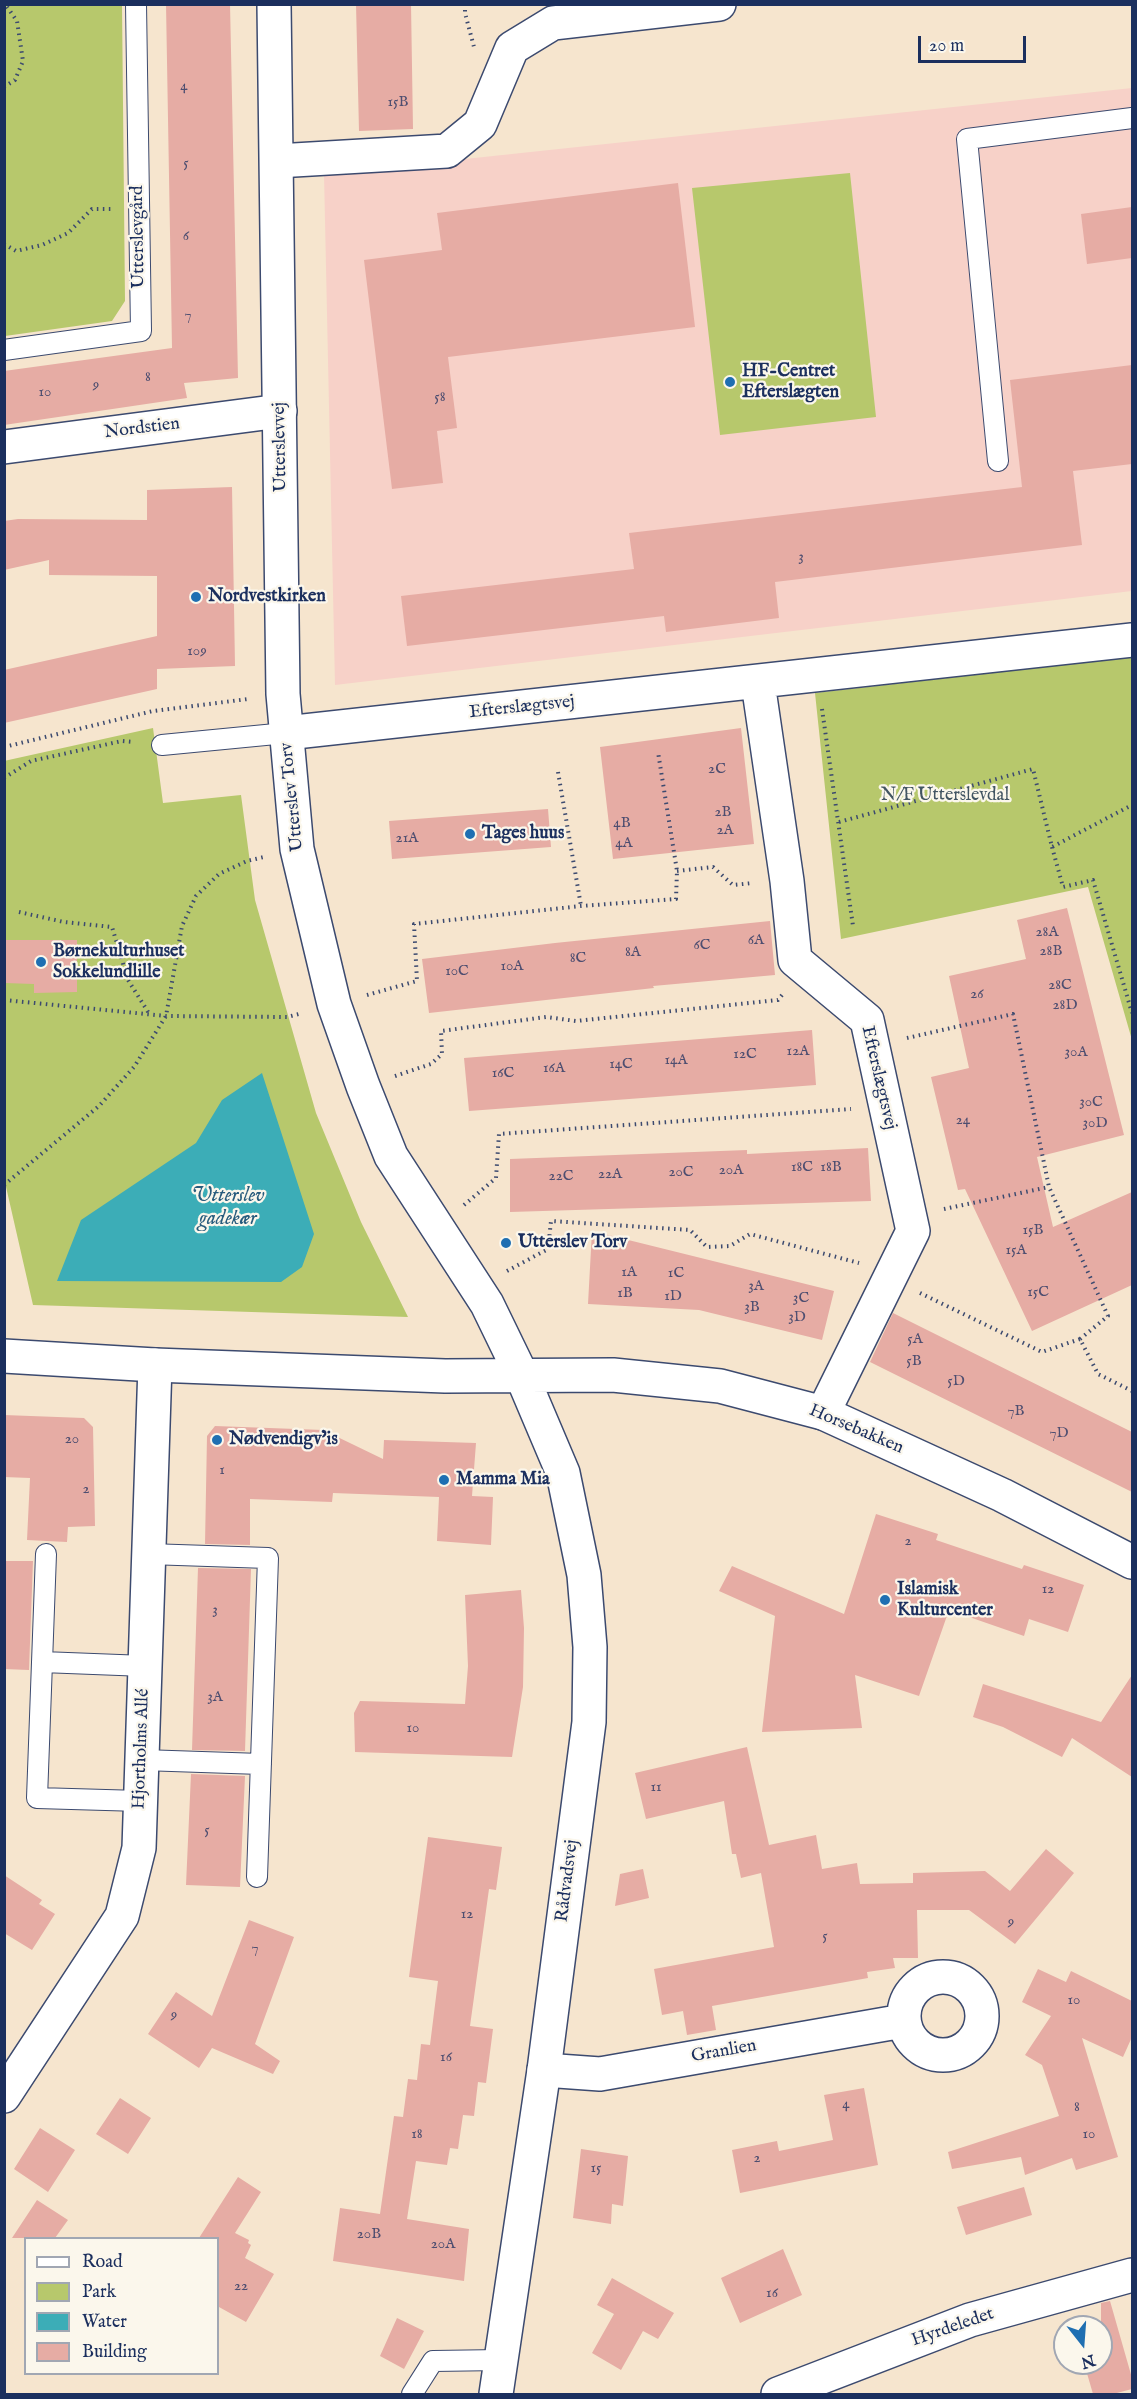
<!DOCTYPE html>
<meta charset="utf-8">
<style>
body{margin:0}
#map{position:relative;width:1137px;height:2399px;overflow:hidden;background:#f6e5ce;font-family:"IM FELL English",serif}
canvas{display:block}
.frame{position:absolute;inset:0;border:6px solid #1b2f5e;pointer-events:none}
.legend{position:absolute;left:24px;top:2237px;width:195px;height:138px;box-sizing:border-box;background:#fbf7ec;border:2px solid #a1a7b3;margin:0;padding:8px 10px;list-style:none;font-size:18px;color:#1b2f5e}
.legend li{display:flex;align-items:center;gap:12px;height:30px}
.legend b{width:30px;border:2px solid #a1a7b3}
.north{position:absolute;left:1053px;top:2315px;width:60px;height:60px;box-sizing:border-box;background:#fbf7ec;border:2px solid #a1a7b3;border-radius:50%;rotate:163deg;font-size:16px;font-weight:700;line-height:24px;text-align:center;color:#1b2f5e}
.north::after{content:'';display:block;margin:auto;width:21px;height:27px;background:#1f6fb2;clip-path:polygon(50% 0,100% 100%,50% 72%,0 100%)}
.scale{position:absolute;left:918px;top:36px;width:108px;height:27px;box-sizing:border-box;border:3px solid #1b2f5e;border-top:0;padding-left:8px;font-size:18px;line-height:21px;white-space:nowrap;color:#1b2f5e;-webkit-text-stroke:4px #fbf7ec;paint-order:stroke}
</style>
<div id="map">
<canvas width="1137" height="2399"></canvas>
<div class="frame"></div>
<ul class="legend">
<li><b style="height:8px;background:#fff"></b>Road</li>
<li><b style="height:16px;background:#b7c86c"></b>Park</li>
<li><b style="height:16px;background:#3cadb7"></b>Water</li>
<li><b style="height:16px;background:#e6aca4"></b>Building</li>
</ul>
<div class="north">N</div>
<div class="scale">20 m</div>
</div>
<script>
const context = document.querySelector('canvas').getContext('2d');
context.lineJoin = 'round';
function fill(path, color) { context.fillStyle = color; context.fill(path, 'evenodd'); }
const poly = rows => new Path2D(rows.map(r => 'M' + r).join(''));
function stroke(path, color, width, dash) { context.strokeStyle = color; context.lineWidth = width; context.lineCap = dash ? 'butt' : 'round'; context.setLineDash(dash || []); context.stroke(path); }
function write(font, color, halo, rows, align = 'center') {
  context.font = font + ' "IM FELL English",serif'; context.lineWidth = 4.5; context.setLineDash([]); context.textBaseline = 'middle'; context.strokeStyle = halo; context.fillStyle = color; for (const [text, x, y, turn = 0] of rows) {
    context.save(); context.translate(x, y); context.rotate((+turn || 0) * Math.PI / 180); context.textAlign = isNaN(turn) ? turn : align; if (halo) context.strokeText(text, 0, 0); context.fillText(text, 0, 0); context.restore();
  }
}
fill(poly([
 [1132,88,1132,591,335,685,324,174]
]), '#f7d1c8');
fill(poly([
 [4,5,122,5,125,301,112,321,5,336],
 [850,173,876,417,720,435,692,188],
 [1132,657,1132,1040,1088,887,841,939,815,693],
 [153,728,163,803,241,795,255,900,316,1113,361,1222,408,1317,33,1305,4,1178,4,761]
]), '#b7c86c');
fill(poly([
 [262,1073,314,1234,302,1267,281,1282,57,1281,81,1220,196,1143,222,1100]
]), '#3cadb7');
fill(poly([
 [166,4,230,4,238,378,184,383,187,398,4,425,4,371,172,348],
 [356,4,411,4,413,129,359,131],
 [678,183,695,327,448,357,457,428,437,431,443,483,392,489,364,260,442,250,437,213],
 [1132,207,1132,258,1087,264,1081,214],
 [1132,365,1132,464,1073,471,1082,545,775,582,779,618,666,632,664,616,407,646,401,596,634,569,629,533,1022,487,1010,380],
 [232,487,235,666,157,669,157,689,4,723,4,670,157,636,157,576,49,575,49,560,4,570,4,521,18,519,147,520,147,490],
 [741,728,754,844,613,859,600,747],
 [548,809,551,847,392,859,389,821],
 [1067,908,1124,1135,1037,1157,1053,1227,1132,1192,1132,1285,1032,1331,965,1189,958,1190,931,1077,969,1068,949,976,1026,959,1017,920],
 [770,921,775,975,653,986,654,988,429,1013,422,959,555,943],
 [4,940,77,940,77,992,34,993,34,984,4,983],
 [812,1030,816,1085,469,1111,464,1058],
 [868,1148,871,1201,510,1212,510,1159,747,1150,747,1154],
 [592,1231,834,1291,822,1340,699,1310,588,1304],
 [893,1313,1132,1432,1132,1492,870,1362],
 [4,1415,84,1418,93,1427,95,1526,68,1527,67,1542,27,1540,30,1478,4,1477],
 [215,1426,323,1430,383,1459,384,1440,476,1443,472,1496,493,1497,491,1545,437,1541,439,1497,333,1493,332,1502,250,1499,250,1545,205,1544,207,1436],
 [876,1514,938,1534,936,1540,1022,1569,1024,1565,1084,1585,1068,1632,1029,1619,1024,1636,949,1610,919,1696,855,1675,862,1728,762,1732,775,1616,719,1591,732,1566,844,1614],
 [4,1561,33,1561,29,1670,4,1669],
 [198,1568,251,1569,245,1751,192,1750],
 [521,1590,524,1628,523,1687,512,1757,355,1752,354,1713,360,1701,465,1704,468,1666,465,1595],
 [1132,1675,1132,1777,1072,1738,1062,1757,1003,1727,973,1717,983,1684,1101,1722],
 [747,1747,769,1845,816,1835,822,1869,857,1863,860,1884,913,1883,913,1873,985,1871,1010,1891,1046,1849,1074,1873,1015,1944,969,1910,917,1910,918,1958,893,1958,895,1968,867,1972,868,1978,712,2006,716,2030,687,2035,683,2011,662,2015,654,1969,774,1947,761,1873,741,1878,736,1854,732,1854,724,1801,646,1819,635,1773],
 [191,1774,245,1776,240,1887,186,1885],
 [428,1837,502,1847,496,1890,489,1889,470,2026,493,2029,486,2083,478,2082,474,2116,463,2115,458,2149,450,2148,447,2165,416,2161,407,2219,469,2229,464,2281,333,2261,340,2208,380,2214,394,2116,403,2117,408,2079,417,2080,421,2044,430,2045,438,1981,409,1977],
 [643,1869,649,1898,615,1906,620,1874],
 [4,1875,42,1900,39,1904,55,1914,32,1950,4,1933],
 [249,1920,294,1937,255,2044,280,2061,273,2074,212,2048,199,2068,148,2034,176,1992,212,2016],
 [1038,1969,1066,1982,1071,1971,1132,2001,1132,2037,1123,2057,1082,2038,1118,2157,1076,2170,1072,2158,1025,2175,1021,2157,952,2169,948,2152,1059,2116,1042,2065,1025,2055,1051,2016,1022,2002],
 [864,2088,878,2165,740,2193,732,2150,777,2141,779,2151,833,2140,824,2095],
 [120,2098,151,2118,128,2154,96,2134],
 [40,2128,75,2150,48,2192,14,2169],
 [581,2149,628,2156,623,2206,612,2204,611,2224,573,2218],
 [238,2177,261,2192,235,2233,249,2240,248,2243,251,2245,245,2258,274,2274,246,2322,219,2307,218,2310,218,2238,199,2238],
 [1024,2187,1032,2215,966,2235,957,2207],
 [37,2200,68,2220,55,2238,12,2238],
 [783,2249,802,2295,740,2323,721,2278],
 [612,2278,674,2313,658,2339,643,2331,621,2370,592,2353,614,2314,597,2305],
 [1110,2301,1132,2378,1132,2389,1113,2394,1093,2394,1084,2363,1101,2363,1101,2303],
 [397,2318,424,2331,404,2369,380,2356]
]), '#e6aca4');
const lane = poly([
 [4,350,141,331,136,4],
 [998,461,967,139,1132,118],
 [162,745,286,733],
 [46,1554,37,1798,140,1801],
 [148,1554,268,1558,257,1877],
 [42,1662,145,1666],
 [142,1760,261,1764],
 [412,2394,433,2361,501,2360]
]);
const street = poly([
 [277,161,447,151,480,124,512,48,553,23,719,4],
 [4,447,280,411],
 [758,683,787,881,795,960,867,1020,913,1231,823,1413],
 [286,733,1132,640],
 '904 2016a39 39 0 1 1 78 0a39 39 0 1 1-78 0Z',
 [544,2070,600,2074,903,2021],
 [4,2096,122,1916,139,1848,155,1365],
 [778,2394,970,2320,1132,2275]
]);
const secondary = poly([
 [274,4,283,694,297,849,334,1004,363,1086,391,1156,487,1304,521,1374,563,1473,584,1575,590,1647,589,1722,544,2070,496,2394],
 [4,1356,155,1365,445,1376,613,1375,720,1386,823,1413,1002,1495,1132,1562]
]);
stroke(lane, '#3c4a6f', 22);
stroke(street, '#3c4a6f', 36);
stroke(secondary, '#3c4a6f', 36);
stroke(poly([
 [465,4,465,13,474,47],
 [4,87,15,80,23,61,17,21,5,4],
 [4,244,16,251,42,245,68,233,92,209,112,209],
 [822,709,853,926],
 [4,747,153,711,248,699],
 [558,772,581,906],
 [4,778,31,761,122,741,134,742],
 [839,822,1033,769,1052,847,1132,805],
 [1052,847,1063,887,1093,880,1132,1013],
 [677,871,713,867,733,885,753,883],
 [19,912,64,922,112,927,128,980,150,1015],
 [367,995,417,981,414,924,581,906,676,899,677,871,658,752],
 [4,1000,166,1016,287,1017,299,1014],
 [907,1038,1013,1014,1049,1187,1108,1316,1080,1339],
 [395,1076,431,1064,442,1054,441,1031,546,1017,576,1021,778,1000,782,995],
 [4,1185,99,1106,134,1067,166,1016,182,926,196,896,219,874,247,861,264,857],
 [464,1205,496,1178,499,1134,851,1109],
 [944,1209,1049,1187],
 [507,1271,548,1249,551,1221,690,1230,707,1247,730,1246,750,1234,859,1263],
 [920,1293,1042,1352,1080,1339,1098,1374,1132,1391]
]), '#3c4a6f', 4, [1.5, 4.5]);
stroke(lane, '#fff', 20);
stroke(street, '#fff', 33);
stroke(secondary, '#fff', 33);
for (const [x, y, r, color] of [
 [730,382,6,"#1f6fb2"],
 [196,597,6,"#1f6fb2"],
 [470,834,6,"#1f6fb2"],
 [41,962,6,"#1f6fb2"],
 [506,1243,6,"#1f6fb2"],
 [217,1440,6,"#1f6fb2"],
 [444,1480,6,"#1f6fb2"],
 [885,1600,6,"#1f6fb2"]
]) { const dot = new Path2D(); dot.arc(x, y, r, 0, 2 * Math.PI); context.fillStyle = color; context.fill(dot); stroke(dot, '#fbf7ec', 2); }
write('15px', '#4e4e70', null, [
 ["4",184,87],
 ["15B",398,103],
 ["5",186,164],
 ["6",186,237],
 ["7",188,316],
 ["8",148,378],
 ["9",96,386],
 ["10",45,393],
 ["58",440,398],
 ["3",801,558],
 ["109",197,652],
 ["2C",717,770],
 ["2B",723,813],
 ["4B",622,824],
 ["2A",725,831],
 ["21A",407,839],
 ["4A",624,844],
 ["28A",1047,933],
 ["6A",756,941],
 ["6C",702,946],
 ["28B",1051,952],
 ["8A",633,953],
 ["8C",578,959],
 ["10A",512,967],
 ["10C",457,972],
 ["28C",1060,986],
 ["26",977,995],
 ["28D",1065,1006],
 ["12A",798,1052],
 ["30A",1076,1053],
 ["12C",745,1055],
 ["14A",676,1061],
 ["14C",621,1065],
 ["16A",554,1069],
 ["16C",503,1074],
 ["30C",1091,1103],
 ["24",963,1121],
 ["30D",1095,1124],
 ["18C",802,1168],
 ["18B",831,1168],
 ["20A",731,1171],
 ["20C",681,1173],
 ["22A",610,1175],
 ["22C",561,1177],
 ["15B",1033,1231],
 ["15A",1016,1251],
 ["1A",629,1273],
 ["1C",676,1274],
 ["3A",756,1287],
 ["15C",1038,1293],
 ["1B",625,1294],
 ["1D",673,1297],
 ["3C",801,1299],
 ["3B",752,1308],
 ["3D",797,1318],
 ["5A",915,1340],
 ["5B",914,1362],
 ["5D",956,1382],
 ["7B",1016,1412],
 ["7D",1059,1434],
 ["20",72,1440],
 ["1",222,1471],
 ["2",86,1490],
 ["2",908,1542],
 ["12",1048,1590],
 ["3",215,1611],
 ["3A",215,1698],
 ["10",413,1729],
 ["11",656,1788],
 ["5",207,1831],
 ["12",467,1915],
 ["9",1011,1923],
 ["5",825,1937],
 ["7",255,1949],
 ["10",1074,2001],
 ["9",174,2016],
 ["16",446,2058],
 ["4",846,2105],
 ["8",1077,2108],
 ["18",417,2135],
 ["10",1089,2135],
 ["2",757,2159],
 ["15",596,2169],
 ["20B",369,2235],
 ["20A",443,2245],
 ["22",241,2287],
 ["16",772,2294]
]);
write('18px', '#1b2f5e', '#fbf7ec', [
 ["Utterslevgård",139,237,-91],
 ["Nordstien",142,429,-7],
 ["Utterslevvej",281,447,-91],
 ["Efterslægtsvej",522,708,-6],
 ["Utterslev Torv",293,797,-96],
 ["Efterslægtsvej",878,1078,77],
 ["Horsebakken",856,1430,23],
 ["Hjortholms Allé",142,1749,-88],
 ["Rådvadsvej",568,1881,-83],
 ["Granlien",724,2052,-10],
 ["Hyrdeledet",953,2328,-19]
]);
write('bold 18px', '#1b2f5e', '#fbf7ec', [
 ["HF-Centret",742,372],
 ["Efterslægten",742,393],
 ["Nordvestkirken",208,597],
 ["Tages huus",482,834],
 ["Børnekulturhuset",53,952],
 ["Sokkelundlille",53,973],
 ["Utterslev Torv",518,1243],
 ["Nødvendigv’is",229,1440],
 ["Mamma Mia",456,1480],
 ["Islamisk",897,1590],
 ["Kulturcenter",897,1611]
], 'left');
write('18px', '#425562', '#fbf7ec', [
 ["N/F Utterslevdal",945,796]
]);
write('italic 20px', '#275b7d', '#fbf7ec', [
 ["Utterslev",228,1197],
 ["gadekær",228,1220]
]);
</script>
